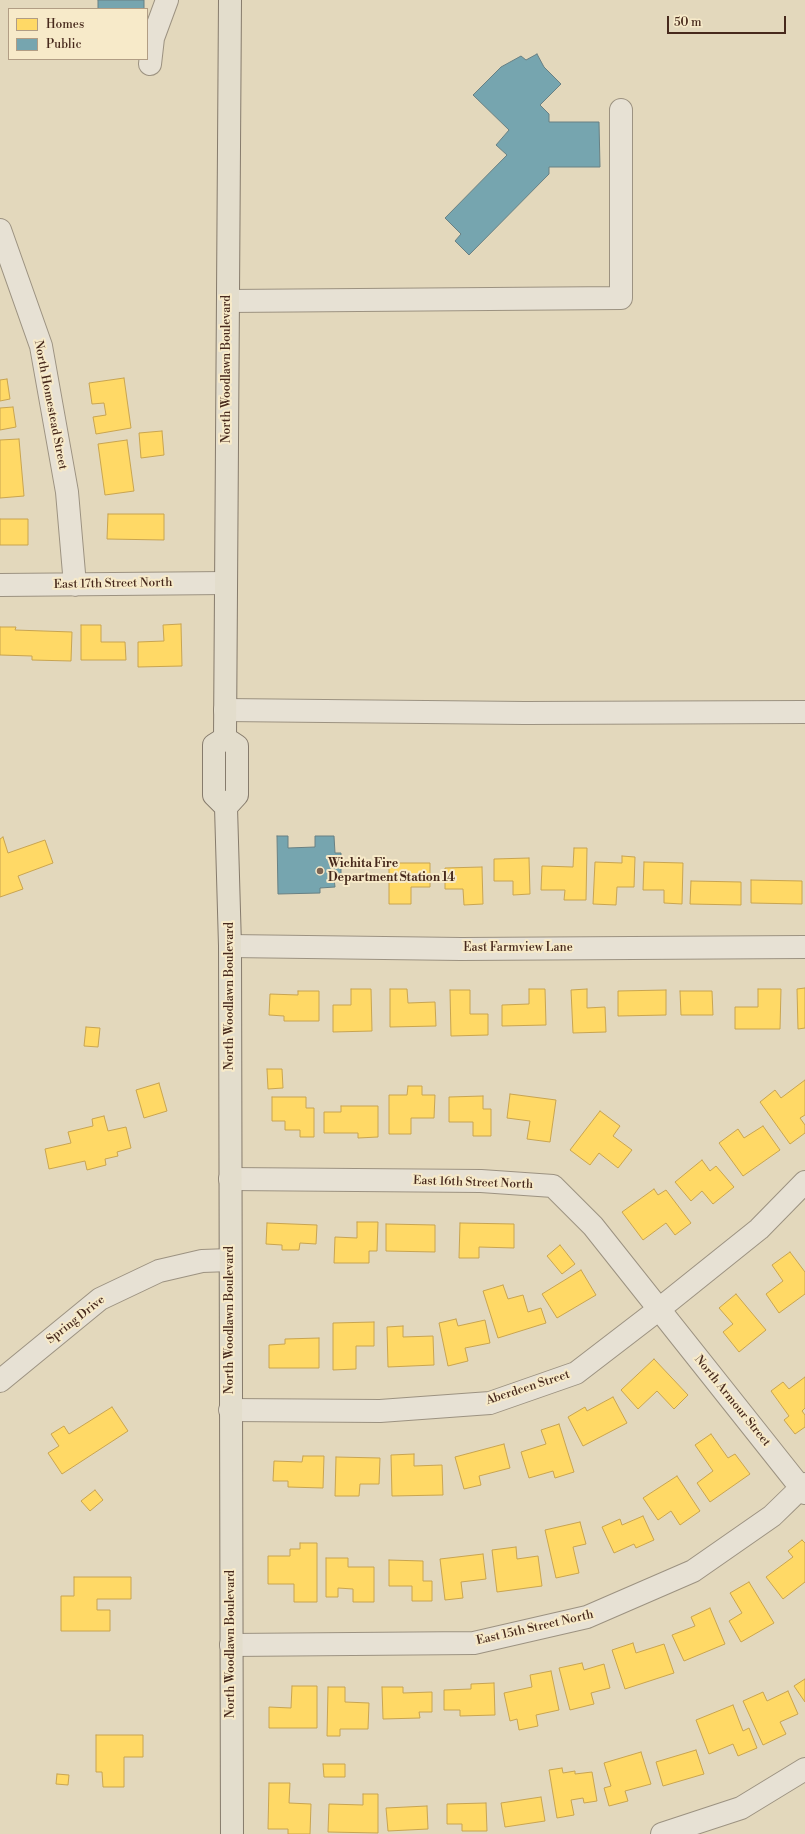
<!DOCTYPE html>
<style>
body{margin:0}
#map{position:relative;width:805px;height:1834px;overflow:hidden;background:#e3d8bc;font-family:"Libre Bodoni",serif}
canvas{display:block}
.legend{position:absolute;left:8px;top:8px;width:140px;height:52px;box-sizing:border-box;background:#f7eac9;border:1px solid #b19d84;margin:0;padding:5px 7px;list-style:none;font-size:12px;color:#47291c}
.legend li{display:flex;align-items:center;gap:8px;height:20px}
.legend b{width:20px;border:1px solid #b19d84}
.scale{position:absolute;left:667px;top:16px;width:119px;height:18px;box-sizing:border-box;border:2px solid #47291c;border-top:0;padding-left:5px;font-size:12px;line-height:14px;white-space:nowrap;color:#47291c;-webkit-text-stroke:3px #f7eac9;paint-order:stroke}
</style>
<div id="map">
<canvas width="805" height="1834"></canvas>
<ul class="legend">
<li><b style="height:11px;background:#ffd966"></b>Homes</li>
<li><b style="height:11px;background:#76a5af"></b>Public</li>
</ul>
<div class="scale">50 m</div>
</div>
<script>
const context = document.querySelector('canvas').getContext('2d');
context.lineJoin = 'round';
function fill(path, color) { context.fillStyle = color; context.fill(path, 'evenodd'); }
const poly = rows => new Path2D(rows.map(r => 'M' + r).join(''));
function stroke(path, color, width, dash) { context.strokeStyle = color; context.lineWidth = width; context.lineCap = dash ? 'butt' : 'round'; context.setLineDash(dash || []); context.stroke(path); }
function write(font, color, halo, rows, align = 'center') {
  context.font = font + ' "Libre Bodoni",serif'; context.lineWidth = 4; context.setLineDash([]); context.textBaseline = 'middle'; context.strokeStyle = halo; context.fillStyle = color; for (const [text, x, y, turn = 0] of rows) {
    context.save(); context.translate(x, y); context.rotate((+turn || 0) * Math.PI / 180); context.textAlign = isNaN(turn) ? turn : align; if (halo) context.strokeText(text, 0, 0); context.fillText(text, 0, 0); context.restore();
  }
}
const homes = poly([
 [124,378,131,428,96,434,93,417,106,415,104,403,92,404,89,383,124,378],
 [7,379,10,399,0,401,0,380,7,379],
 [13,407,16,427,0,430,0,408,13,407],
 [162,431,164,455,141,458,139,433,162,431],
 [19,439,24,496,0,498,0,440,19,439],
 [127,440,134,491,105,495,98,444,127,440],
 [108,514,164,514,164,540,107,539,108,514],
 [0,519,28,519,28,545,0,545,0,519],
 [181,624,182,666,138,667,138,642,164,641,163,625,181,624],
 [81,625,101,625,101,642,125,642,126,660,81,660,81,625],
 [0,627,16,627,15,630,72,632,71,661,32,660,32,656,0,655,0,627],
 [3,837,8,853,45,840,53,863,18,876,23,889,0,897,0,839,3,837],
 [574,848,587,848,586,900,564,900,565,890,541,890,542,866,573,867,574,848],
 [622,856,635,857,634,887,617,887,616,905,593,904,595,862,622,863,622,856],
 [529,858,530,894,513,895,513,881,494,881,494,859,529,858],
 [644,862,683,863,682,904,664,903,664,890,643,890,644,862],
 [389,863,430,863,430,887,411,887,411,904,389,904,389,863],
 [482,867,483,904,464,905,463,889,445,889,445,868,482,867],
 [751,880,802,881,802,904,751,903,751,880],
 [691,881,741,882,741,905,690,904,691,881],
 [805,988,805,1028,798,1029,797,989,805,988],
 [351,989,371,989,372,1031,333,1032,333,1005,351,1005,351,989],
 [390,989,407,989,408,1003,435,1002,436,1026,390,1027,390,989],
 [529,989,545,989,546,1025,502,1026,502,1005,529,1004,529,989],
 [587,989,587,1008,605,1007,606,1032,573,1033,571,990,587,989],
 [758,989,781,989,780,1029,735,1029,735,1007,758,1007,758,989],
 [450,990,470,990,470,1014,488,1014,488,1035,451,1036,450,990],
 [666,990,666,1015,618,1016,618,991,666,990],
 [298,991,319,991,319,1021,284,1021,284,1016,269,1015,270,994,298,995,298,991],
 [680,991,712,991,713,1015,681,1015,680,991],
 [86,1027,100,1028,98,1047,84,1046,86,1027],
 [267,1069,282,1069,283,1088,268,1089,267,1069],
 [805,1080,805,1115,800,1118,805,1125,805,1133,790,1144,760,1102,775,1090,781,1098,805,1080],
 [159,1083,167,1111,144,1118,136,1090,159,1083],
 [408,1086,422,1086,422,1095,435,1095,434,1118,411,1118,411,1134,389,1134,389,1095,407,1095,408,1086],
 [510,1094,556,1100,550,1142,527,1139,530,1121,507,1118,510,1094],
 [483,1096,483,1109,491,1109,491,1136,473,1136,473,1122,449,1122,449,1097,483,1096],
 [272,1097,306,1097,306,1108,314,1108,314,1137,300,1137,300,1130,285,1130,285,1121,272,1121,272,1097],
 [341,1106,378,1106,378,1137,358,1138,358,1133,324,1133,324,1112,341,1112,341,1106],
 [600,1111,620,1126,613,1136,632,1150,618,1168,599,1153,590,1165,570,1150,600,1111],
 [104,1116,108,1131,126,1127,131,1148,117,1152,118,1156,105,1159,106,1165,87,1170,85,1161,49,1169,45,1149,71,1143,68,1132,93,1126,92,1119,104,1116],
 [763,1126,780,1150,743,1176,719,1143,738,1129,744,1138,763,1126],
 [702,1160,710,1171,716,1166,734,1187,713,1204,702,1191,691,1201,675,1182,702,1160],
 [654,1189,658,1195,666,1190,691,1223,675,1235,666,1223,643,1240,622,1212,654,1189],
 [357,1222,378,1222,377,1251,369,1251,369,1263,334,1263,335,1237,357,1238,357,1222],
 [267,1223,317,1225,316,1244,300,1243,299,1250,282,1250,282,1245,266,1244,267,1223],
 [460,1223,514,1224,514,1248,479,1247,479,1258,459,1258,460,1223],
 [386,1224,435,1225,435,1252,386,1251,386,1224],
 [560,1245,575,1264,562,1274,547,1256,560,1245],
 [790,1252,805,1272,805,1294,779,1313,766,1294,783,1281,772,1265,790,1252],
 [581,1270,596,1295,557,1318,542,1294,581,1270],
 [503,1285,508,1299,523,1295,528,1312,541,1308,546,1323,498,1338,483,1291,503,1285],
 [736,1294,766,1330,739,1352,723,1332,733,1324,719,1308,736,1294],
 [456,1319,458,1326,485,1320,490,1343,465,1348,468,1361,448,1366,439,1323,456,1319],
 [374,1322,374,1346,356,1346,356,1369,333,1370,333,1323,374,1322],
 [403,1326,403,1337,433,1336,434,1365,388,1367,387,1327,403,1326],
 [319,1338,319,1368,269,1368,269,1345,285,1344,285,1339,319,1338],
 [654,1359,688,1395,674,1409,657,1391,638,1409,621,1390,654,1359],
 [805,1377,805,1408,802,1411,805,1415,805,1427,795,1434,784,1420,789,1416,771,1391,783,1382,789,1389,805,1377],
 [613,1397,627,1423,583,1446,568,1417,585,1407,587,1411,613,1397],
 [112,1407,128,1431,62,1474,48,1453,59,1446,51,1434,64,1426,69,1434,112,1407],
 [559,1424,574,1472,555,1478,553,1471,529,1478,521,1452,546,1444,541,1430,559,1424],
 [711,1434,728,1458,735,1454,750,1474,710,1502,697,1483,713,1471,695,1445,711,1434],
 [504,1444,510,1468,479,1476,481,1485,464,1489,455,1457,504,1444],
 [414,1454,414,1466,442,1465,443,1495,392,1496,391,1455,414,1454],
 [303,1456,324,1456,323,1488,288,1487,288,1481,273,1481,274,1461,302,1462,303,1456],
 [336,1457,380,1458,379,1484,360,1484,359,1496,335,1496,336,1457],
 [677,1476,700,1511,680,1525,671,1511,658,1520,643,1498,677,1476],
 [95,1490,103,1500,90,1511,81,1501,95,1490],
 [643,1516,654,1540,636,1548,634,1544,614,1553,602,1527,620,1519,622,1525,643,1516],
 [580,1522,586,1544,573,1547,579,1573,556,1578,545,1530,580,1522],
 [802,1540,805,1543,805,1582,783,1599,766,1577,793,1557,788,1551,802,1540],
 [300,1543,317,1543,317,1602,294,1602,294,1584,268,1584,268,1556,290,1556,290,1549,300,1549,300,1543],
 [516,1547,517,1559,538,1556,542,1586,497,1592,492,1550,516,1547],
 [483,1554,486,1579,461,1582,463,1598,445,1600,440,1559,483,1554],
 [326,1558,348,1558,348,1567,374,1567,374,1602,353,1602,353,1589,338,1588,338,1597,326,1597,326,1558],
 [389,1560,423,1561,423,1581,432,1581,432,1601,412,1601,412,1586,389,1586,389,1560],
 [74,1577,131,1577,131,1599,97,1599,97,1610,110,1610,110,1631,61,1631,61,1596,74,1596,74,1577],
 [749,1582,774,1623,741,1642,729,1621,742,1613,730,1593,749,1582],
 [710,1608,725,1644,684,1661,672,1635,695,1626,691,1617,710,1608],
 [633,1643,636,1653,664,1644,674,1673,625,1689,612,1650,633,1643],
 [582,1663,584,1670,604,1664,610,1688,591,1693,594,1704,570,1710,559,1668,582,1663],
 [551,1671,559,1710,536,1715,538,1726,519,1730,517,1719,510,1721,504,1693,532,1687,530,1675,551,1671],
 [805,1679,805,1702,794,1686,805,1679],
 [494,1683,495,1715,460,1716,460,1710,444,1710,444,1690,471,1689,471,1684,494,1683],
 [292,1686,317,1686,317,1728,269,1728,269,1707,291,1708,292,1686],
 [328,1687,345,1687,345,1702,369,1703,368,1729,340,1729,340,1736,327,1736,328,1687],
 [382,1687,403,1687,403,1693,432,1692,432,1712,419,1712,420,1718,383,1719,382,1687],
 [788,1691,798,1714,780,1722,786,1734,763,1745,743,1701,763,1692,767,1701,788,1691],
 [733,1705,743,1731,749,1728,757,1748,738,1756,733,1744,709,1754,696,1720,733,1705],
 [96,1735,143,1735,143,1757,124,1757,124,1787,103,1787,102,1772,96,1772,96,1735],
 [696,1750,704,1774,663,1786,656,1762,696,1750],
 [641,1752,651,1784,625,1791,628,1801,609,1806,604,1788,611,1786,604,1763,641,1752],
 [323,1764,345,1764,345,1777,324,1777,323,1764],
 [562,1768,563,1773,575,1771,575,1774,592,1772,597,1801,584,1803,583,1798,571,1800,574,1815,557,1818,549,1770,562,1768],
 [57,1774,69,1775,68,1785,56,1784,57,1774],
 [269,1783,290,1783,289,1803,311,1804,310,1834,288,1834,288,1829,268,1829,269,1783],
 [363,1794,378,1794,378,1833,328,1832,329,1804,363,1805,363,1794],
 [541,1797,545,1821,505,1827,501,1803,541,1797],
 [486,1803,487,1831,462,1831,462,1824,447,1824,447,1804,486,1803],
 [427,1806,428,1829,388,1831,386,1808,427,1806]
]);
fill(homes, '#ffd966');
stroke(homes, '#c8a450', 1);
const public = poly([
 [98,0,144,0,144,9,98,9,98,0],
 [537,54,544,67,561,84,540,105,549,114,549,122,599,122,600,167,549,167,549,174,469,255,455,241,461,234,445,218,507,155,496,145,509,130,473,95,501,67,521,56,526,60,537,54],
 [277,836,288,836,288,848,315,847,315,836,334,836,335,853,341,853,341,878,334,878,335,887,320,888,320,893,278,894,277,836]
]);
fill(public, '#76a5af');
stroke(public, '#688083', 1);
const minor = poly([
 [150,64,153,38,167,0],
 [0,230,41,346,67,492,75,585],
 [228,301,621,298,621,110],
 [0,585,226,583],
 [225,710,525,713,805,712],
 [230,946,461,949,805,947],
 [230,1179,481,1181,553,1186,593,1226,805,1493],
 [0,1381,100,1299,159,1271,202,1261,230,1260],
 [230,1410,380,1411,490,1403,576,1373,658,1310,759,1229,805,1182],
 [231,1645,474,1643,587,1617,693,1571,772,1516,805,1484],
 [662,1834,741,1808,805,1769]
]);
const major = poly([
 [225,738,214,745,214,795,226,807,230,946,232,1834],
 [225,738,230,0],
 [225,738,237,746,237,795,226,807]
]);
stroke(minor, '#9c9281', 24);
stroke(major, '#867b6c', 24);
stroke(minor, '#e7e1d4', 22);
stroke(major, '#e3ddcc', 22);
for (const [x, y, r, color] of [
 [320,871,4,"#7e6654"]
]) { const dot = new Path2D(); dot.arc(x, y, r, 0, 2 * Math.PI); context.fillStyle = color; context.fill(dot); stroke(dot, '#f7eac9', 1.5); }
write('12px', '#47291c', '#f7eac9', [
 ["North Woodlawn Boulevard",227,369,-90],
 ["North Homestead Street",50,405,79],
 ["East 17th Street North",113,584,-1],
 ["East Farmview Lane",518,948],
 ["North Woodlawn Boulevard",230,996,-90],
 ["East 16th Street North",473,1183,2],
 ["Spring Drive",76,1320,-38],
 ["North Woodlawn Boulevard",230,1320,-90],
 ["Aberdeen Street",528,1388,-18],
 ["North Armour Street",732,1401,51],
 ["East 15th Street North",535,1628,-13],
 ["North Woodlawn Boulevard",231,1644,-90]
]);
write('bold 12px', '#47291c', '#f7eac9', [
 ["Wichita Fire",328,864],
 ["Department Station 14",328,878]
], 'left');
</script>
